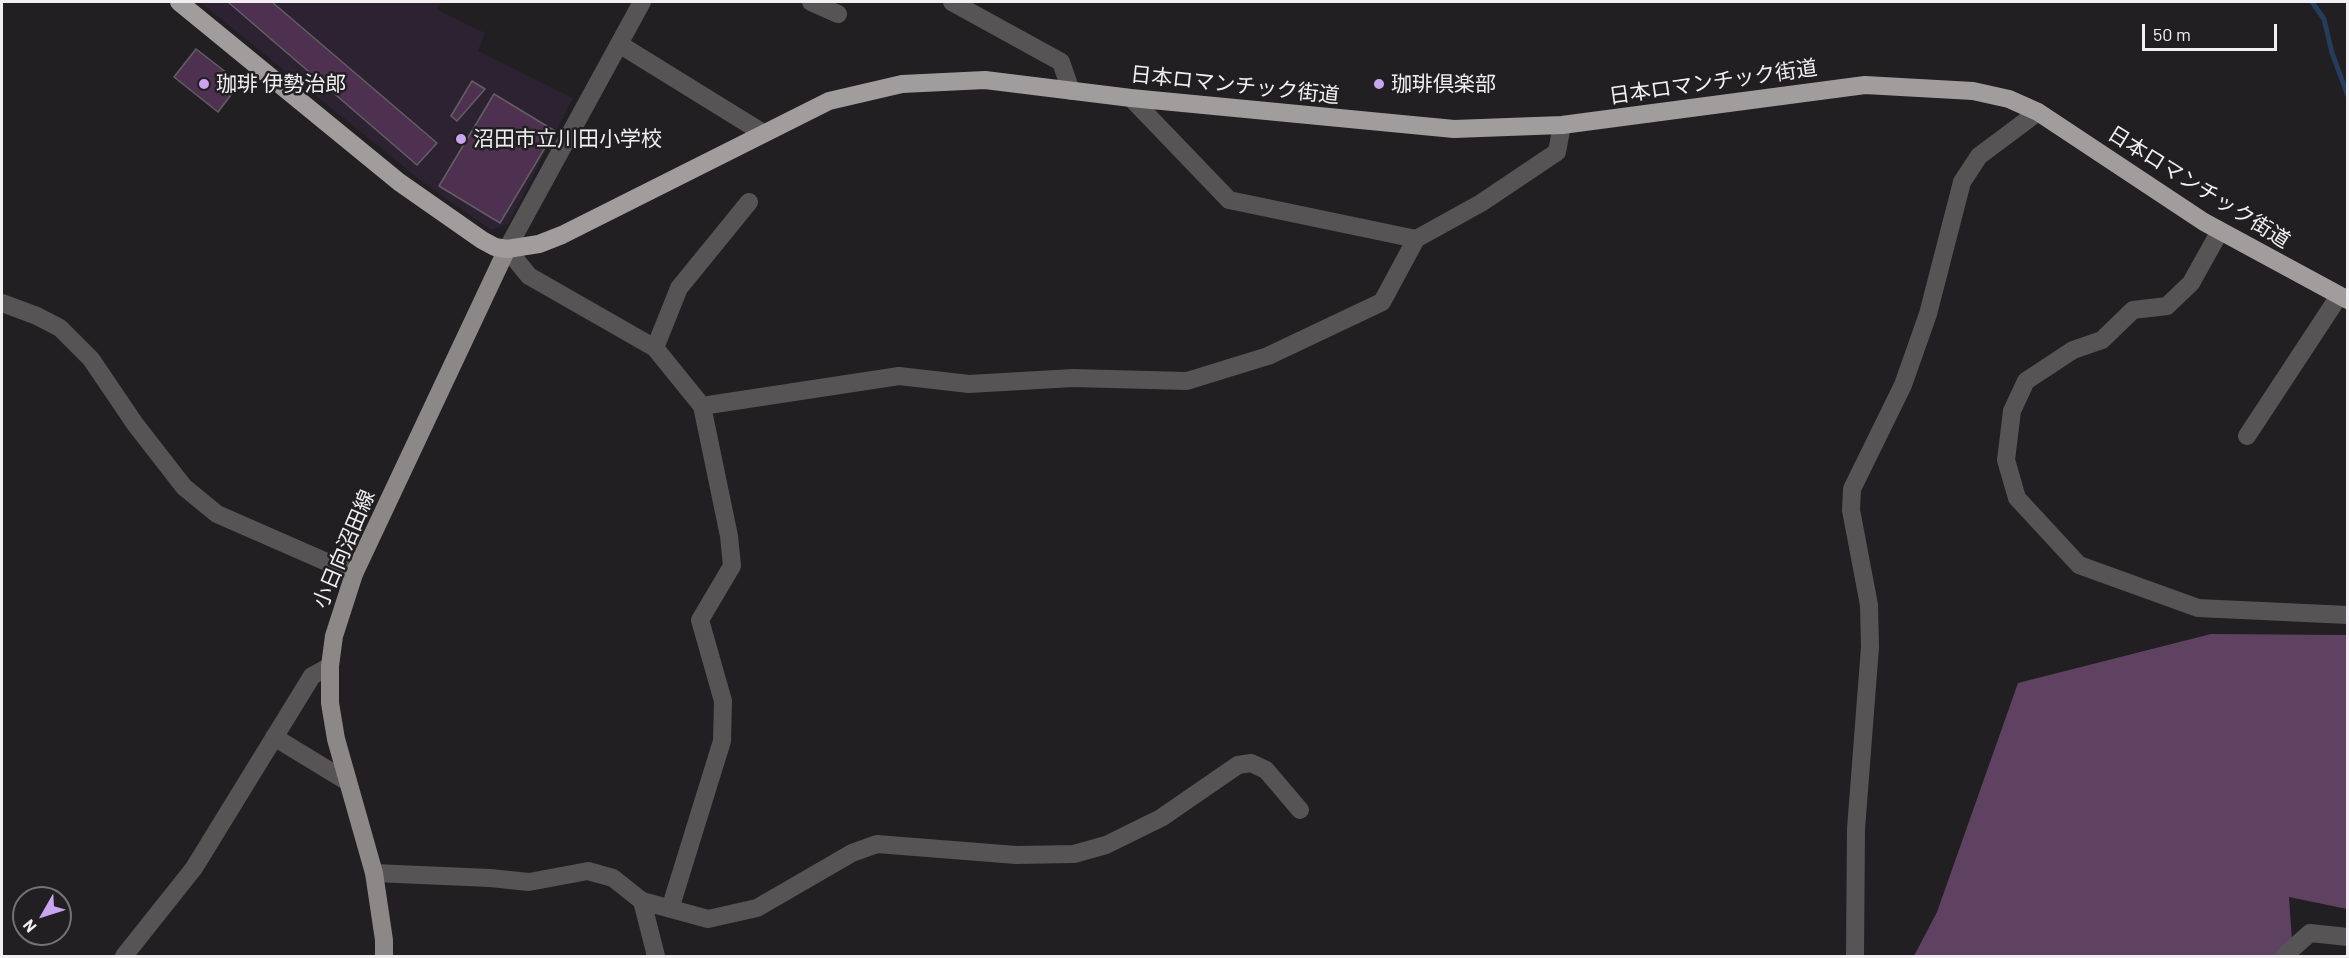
<!DOCTYPE html>
<meta charset="utf-8">
<style>
body{margin:0}
#map{position:relative;width:2349px;height:958px;overflow:hidden;background:#211f21;font-family:Barlow,sans-serif}
canvas{display:block}
.frame{position:absolute;inset:0;border:3px solid #f1eff1;pointer-events:none}
.north{position:absolute;left:12px;top:886px;width:60px;height:60px;box-sizing:border-box;background:#211f21;border:2px solid #747274;border-radius:50%;rotate:231deg;font-size:16px;font-weight:700;line-height:24px;text-align:center;color:#f1eff1}
.north::after{content:'';display:block;margin:auto;width:21px;height:27px;background:#c8a5ee;clip-path:polygon(50% 0,100% 100%,50% 72%,0 100%)}
.scale{position:absolute;left:2142px;top:24px;width:135px;height:27px;box-sizing:border-box;border:3px solid #f1eff1;border-top:0;padding-left:8px;font-size:18px;line-height:21px;white-space:nowrap;color:#f1eff1;-webkit-text-stroke:4px #211f21;paint-order:stroke}
</style>
<div id="map">
<canvas width="2349" height="958"></canvas>
<div class="frame"></div>
<div class="north">N</div>
<div class="scale">50 m</div>
</div>
<script>
const context = document.querySelector('canvas').getContext('2d');
context.lineJoin = 'round';
function fill(path, color) { context.fillStyle = color; context.fill(path, 'evenodd'); }
const poly = rows => new Path2D(rows.map(r => 'M' + r).join(''));
function stroke(path, color, width, dash) { context.strokeStyle = color; context.lineWidth = width; context.lineCap = dash ? 'butt' : 'round'; context.setLineDash(dash || []); context.stroke(path); }
function write(font, color, halo, rows, align = 'center') {
  context.font = font + ' Barlow,"Noto Sans JP",sans-serif'; context.lineWidth = 5; context.setLineDash([]); context.textBaseline = 'middle'; context.strokeStyle = halo; context.fillStyle = color; for (const [text, x, y, turn = 0] of rows) {
    context.save(); context.translate(x, y); context.rotate((+turn || 0) * Math.PI / 180); context.textAlign = isNaN(turn) ? turn : align; if (halo) context.strokeText(text, 0, 0); context.fillText(text, 0, 0); context.restore();
  }
}
fill(poly([
 [200,2,442,2,437,10,485,33,478,51,573,98,509,223,491,230,420,180]
]), '#2c2231');
fill(poly([
 [2211,634,2347,635,2347,909,2289,897,2293,956,1914,956,1937,912,2018,683]
]), '#5f4262');
stroke(poly([
 [2312,2,2324,19,2332,53,2348,96]
]), '#253c5d', 5);
const building = poly([
 [228,2,272,2,437,143,417,165,228,2],
 [196,49,240,83,218,112,174,77,196,49],
 [472,81,485,89,457,121,451,116,472,81],
 [494,94,555,131,500,223,439,186,494,94]
]);
fill(building, '#4e3150');
stroke(building, '#625f62', 1.5);
stroke(poly([
 [642,2,507,249,529,276,655,348,702,406,899,376,969,384,1073,378,1187,381,1268,356,1382,302,1416,239,1481,203,1557,152,1562,125],
 [811,2,838,14],
 [952,2,1061,62,1071,91],
 [619,44,763,133],
 [1131,98,1229,200,1416,239],
 [2220,231,2191,283,2167,306,2133,310,2102,340,2073,350,2026,381,2012,411,2006,460,2017,498,2079,565,2198,608,2348,615],
 [2,303,37,316,60,328,91,359,135,424,184,487,217,514,354,574],
 [655,348,679,288,749,202],
 [2247,436,2339,296],
 [274,737,348,782],
 [374,873,490,878,529,882,588,871,613,878,642,901,708,919,757,908,852,853,877,844,1016,855,1074,854,1106,845,1161,818,1238,765,1251,763,1266,770,1300,810],
 [642,901,656,956],
 [670,909,722,741,723,701,700,620,732,566,729,536,702,406],
 [124,956,194,868,312,676,330,666],
 [1855,956,1856,829,1870,647,1869,605,1851,510,1852,489,1903,385,1928,314,1962,182,1979,156,2038,112],
 [2284,956,2310,933,2348,937]
]), '#565454', 18);
stroke(poly([
 [384,956,384,940,374,873,336,739,330,703,330,666,334,636,354,574,507,249]
]), '#8d8888', 18);
stroke(poly([
 [179,2,399,182,482,240,495,247,507,249,539,244,562,235,829,101,902,84,985,80,1131,98,1454,129,1562,125,1865,85,1973,91,2009,99,2038,112,2204,222,2348,300]
]), '#a29d9d', 18);
for (const [x, y, r, color] of [
 [204,84,6,"#c8a5ee"],
 [1379,84,6,"#c8a5ee"],
 [461,139,6,"#c8a5ee"]
]) { const dot = new Path2D(); dot.arc(x, y, r, 0, 2 * Math.PI); context.fillStyle = color; context.fill(dot); stroke(dot, '#211f21', 2); }
write('21px', '#f1eff1', '#211f21', [
 ["日本ロマンチック街道",1713,82,-8],
 ["日本ロマンチック街道",1235,85,6],
 ["日本ロマンチック街道",2199,187,32],
 ["小日向沼田線",344,549,-67]
]);
write('21px', '#f1eff1', '#211f21', [
 ["珈琲 伊勢治郎",216,84],
 ["珈琲倶楽部",1391,84],
 ["沼田市立川田小学校",473,139]
], 'left');
</script>
